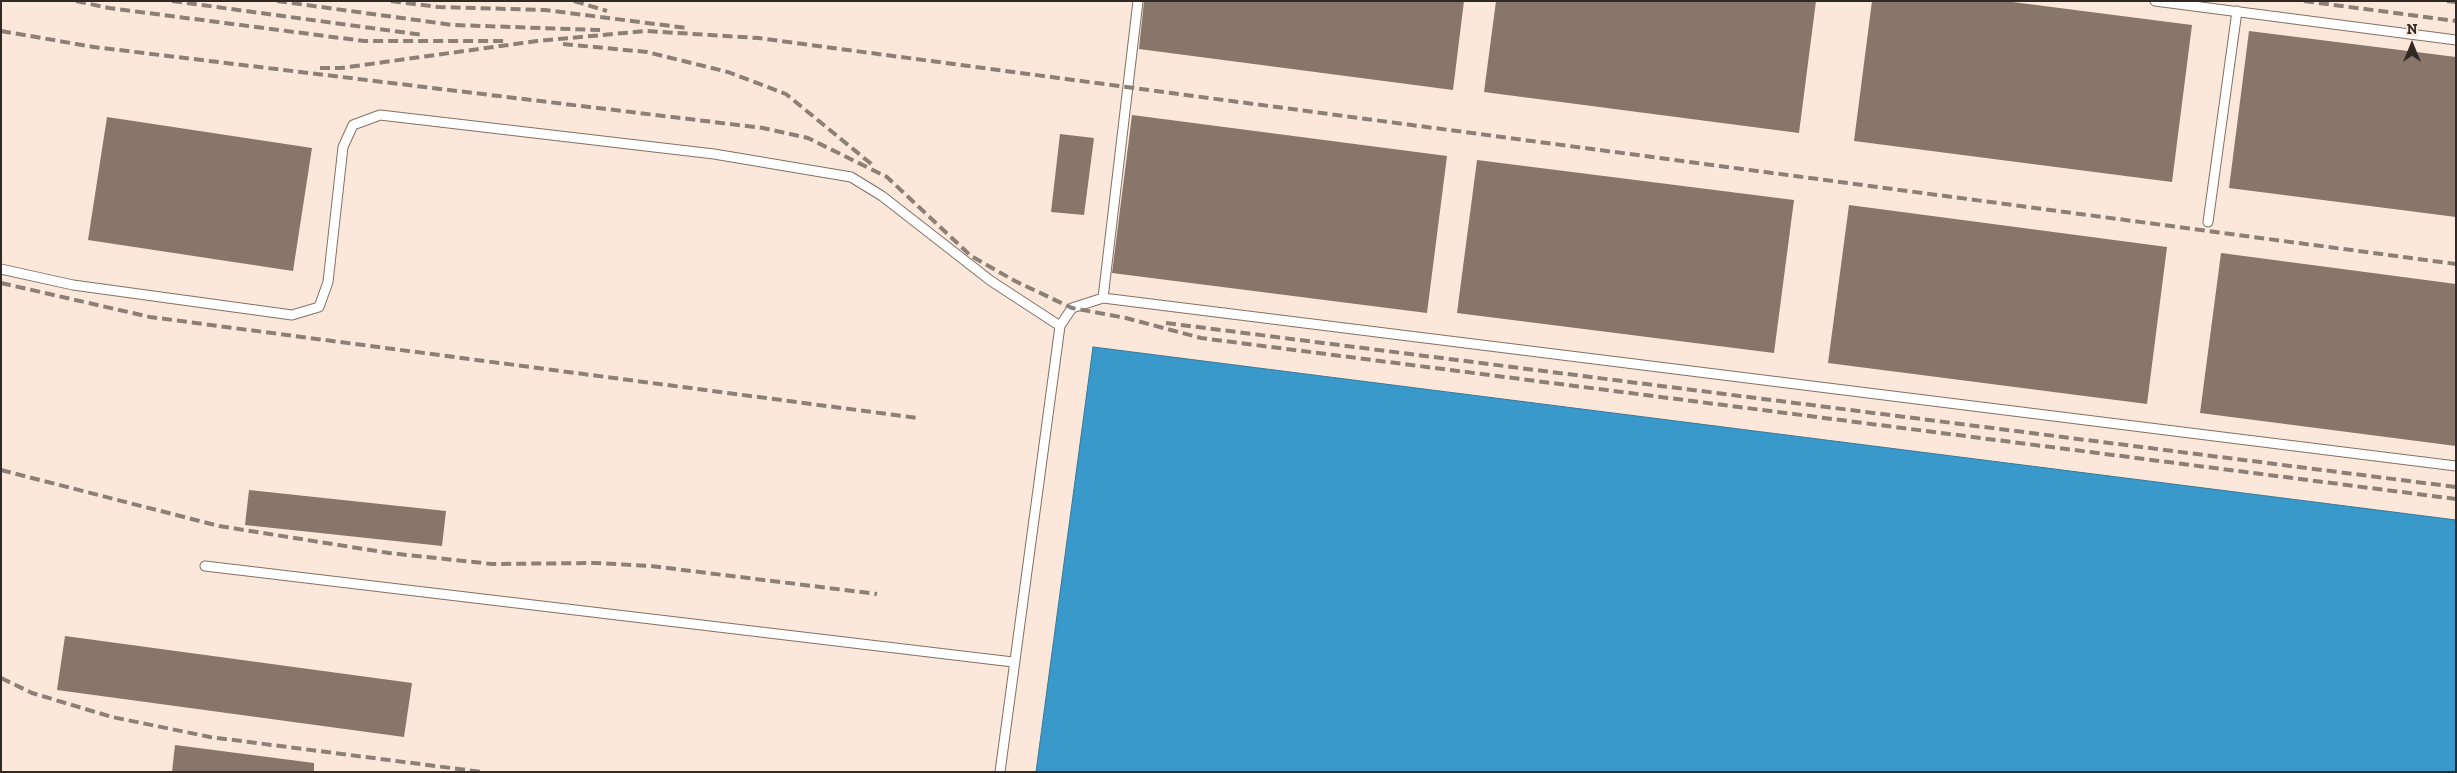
<!DOCTYPE html>
<style>
body{margin:0}
#map{position:relative;width:2457px;height:773px;overflow:hidden;background:#fbe8da;font-family:"Zilla Slab",serif}
canvas{display:block}
.frame{position:absolute;inset:0;border:2px solid #312924;pointer-events:none}
.north{position:absolute;left:2387px;top:20px;width:50px;height:50px;-webkit-text-stroke:4px #fbe8da;paint-order:stroke;rotate:0deg;font-size:14px;font-weight:700;line-height:20px;text-align:center;color:#312924}
.north::after{content:'';display:block;margin:auto;width:18px;height:22px;background:#312924;clip-path:polygon(50% 0,100% 100%,50% 72%,0 100%)}
</style>
<div id="map">
<canvas width="2457" height="773"></canvas>
<div class="frame"></div>
<div class="north">N</div>
</div>
<script>
const context = document.querySelector('canvas').getContext('2d');
context.lineJoin = 'round';
function fill(path, color) { context.fillStyle = color; context.fill(path, 'evenodd'); }
const poly = rows => new Path2D(rows.map(r => 'M' + r).join(''));
function stroke(path, color, width, dash) { context.strokeStyle = color; context.lineWidth = width; context.lineCap = dash ? 'butt' : 'round'; context.setLineDash(dash || []); context.stroke(path); }
const water = poly([
 [1093,347,2456,520,2456,772,1036,772,1093,347]
]);
fill(water, '#3a99cb');
stroke(water, '#377799', 1);
fill(poly([
 [1144,1,1464,1,1453,90,1139,49],
 [1496,1,1816,1,1799,133,1484,92],
 [1872,1,2005,1,2192,25,2172,182,1854,141],
 [2249,31,2456,57,2456,217,2229,188],
 [1132,115,1447,156,1427,313,1112,273],
 [107,117,312,148,293,271,88,240],
 [1060,134,1094,138,1084,215,1051,212],
 [1477,160,1794,200,1774,353,1457,313],
 [1849,205,2167,247,2147,404,1828,363],
 [2221,253,2456,284,2456,446,2200,413],
 [249,490,446,511,442,546,245,525],
 [65,636,412,683,404,737,57,690],
 [175,745,314,763,314,772,172,772]
]), '#88766a');
const service = poly([
 [2155,1,2456,40],
 [2208,222,2237,11],
 [1,269,73,285,292,315,319,307,328,282,343,147,353,125,380,115,714,154,851,177,882,196,991,281,1060,326],
 [1103,298,2456,466],
 [205,566,1013,662],
 [1000,772,1060,326,1072,308,1103,298,1138,1]
]);
stroke(service, '#827165', 11);
stroke(service, '#fff', 9);
stroke(poly([
 [76,1,109,8,364,41,506,41],
 [172,1,423,35],
 [277,1,453,25,600,30],
 [391,1,438,7,545,10,687,28],
 [574,1,607,11],
 [2304,1,2456,21],
 [2447,1,2456,2],
 [1,31,94,47,763,128,808,138,887,177,971,256,1015,281,1072,308,1126,318,1201,338,2456,499],
 [563,44,647,52,728,72,786,94,875,167],
 [320,68,341,68,537,41,646,31,758,38,2456,264],
 [1,283,150,317,918,418],
 [1166,323,2456,487],
 [1,470,219,526,389,553,492,564,596,563,651,566,877,594],
 [1,678,32,693,112,717,210,737,482,772]
]), '#8c7f76', 4, [10, 5]);
</script>
